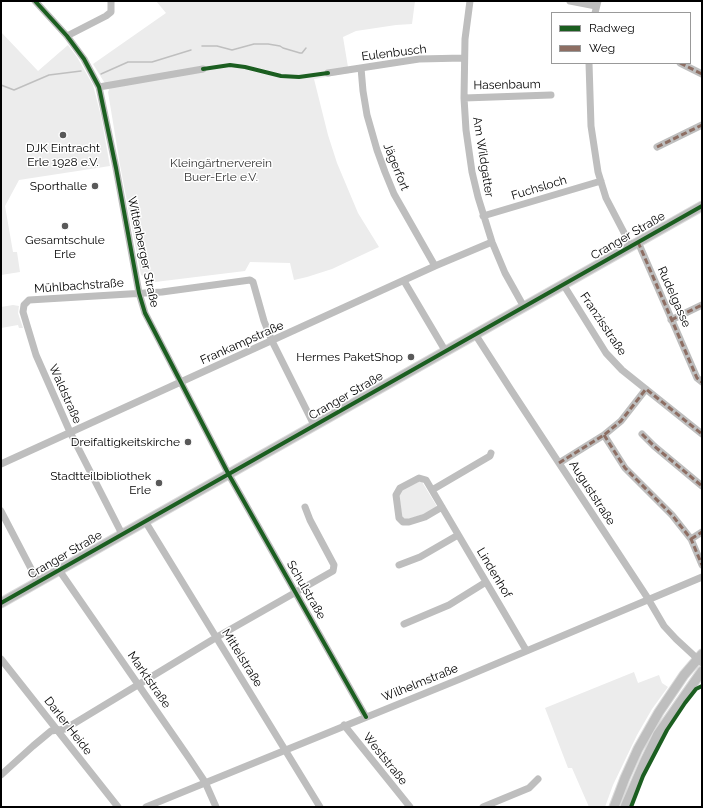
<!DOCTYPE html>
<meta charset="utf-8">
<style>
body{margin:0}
#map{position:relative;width:703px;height:808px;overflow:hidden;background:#fff;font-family:Raleway,sans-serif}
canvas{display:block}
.frame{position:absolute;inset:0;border:2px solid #000;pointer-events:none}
.legend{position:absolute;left:551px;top:12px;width:140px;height:52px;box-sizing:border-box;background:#fff;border:1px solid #999;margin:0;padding:5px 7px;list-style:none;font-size:12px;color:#000}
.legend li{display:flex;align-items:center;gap:8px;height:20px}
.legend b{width:20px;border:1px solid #999}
</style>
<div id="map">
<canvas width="703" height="808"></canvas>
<div class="frame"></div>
<ul class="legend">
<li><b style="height:5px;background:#1b5e20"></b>Radweg</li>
<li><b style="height:5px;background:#8d6e63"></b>Weg</li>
</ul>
</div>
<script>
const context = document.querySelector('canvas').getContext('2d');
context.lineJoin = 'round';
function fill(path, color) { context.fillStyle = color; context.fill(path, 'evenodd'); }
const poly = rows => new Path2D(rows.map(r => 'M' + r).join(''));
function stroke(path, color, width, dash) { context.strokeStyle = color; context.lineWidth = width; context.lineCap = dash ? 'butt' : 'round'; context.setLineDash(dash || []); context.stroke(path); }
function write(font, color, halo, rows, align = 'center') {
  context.font = font + ' Raleway,sans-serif'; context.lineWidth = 3; context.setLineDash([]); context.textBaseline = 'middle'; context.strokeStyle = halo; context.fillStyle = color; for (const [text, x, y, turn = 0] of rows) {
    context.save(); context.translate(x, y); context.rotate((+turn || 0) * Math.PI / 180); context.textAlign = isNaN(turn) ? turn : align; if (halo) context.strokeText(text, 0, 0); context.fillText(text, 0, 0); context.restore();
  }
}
fill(poly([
 [156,1,415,1,412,24,396,25,356,31,343,37,349,73,314,79,328,135,337,163,358,213,379,247,332,269,307,277,294,280,290,263,250,262,245,271,155,282,141,275,120,165,108,92,109,90,93,64,166,13],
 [1,32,38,71,68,45,77,57,93,85,101,116,110,166,19,180,5,206,13,252,17,252,20,272,1,275],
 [13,305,19,306,18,313,23,328,19,328,18,325,1,328,1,307],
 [420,481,422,482,436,505,437,508,424,514,405,520,402,518,399,494,401,491],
 [634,672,638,683,659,675,662,683,668,687,652,709,637,735,613,785,605,807,589,807,572,768,568,768,545,708]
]), '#ececec');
stroke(poly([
 [202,46,217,46,232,50,254,44,268,44,280,46,283,48,300,53,302,53,306,48],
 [101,74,128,62,152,62,191,50],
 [1,85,14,90,49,75,81,71]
]), '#bfbfbf', 1.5);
const major = poly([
 [1,603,702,206],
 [614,807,625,778,638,749,659,712,684,675,702,654],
 [625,807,644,763,658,734,702,671]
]);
stroke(major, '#dbdbdb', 11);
stroke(poly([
 [35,1,67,36,84,59,99,87,116,168,139,293,145,313,229,475,366,717],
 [470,1,465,39,464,98,466,130,472,172,478,197,492,242,505,273,524,307],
 [570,1,596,6],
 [595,13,598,1],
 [67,36,106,16,111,12,111,1],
 [589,63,591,126,598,172,606,198,631,246],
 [680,63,702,74],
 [361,68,363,91,367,115,377,150,385,172,394,194,435,266],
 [328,73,419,59,464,58],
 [99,87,203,69],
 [464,98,551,95],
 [657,147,702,125],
 [483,216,601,181],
 [638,242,697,378,702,382],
 [404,281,446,352],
 [563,284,606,353,622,370,702,434],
 [671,320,702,305],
 [475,334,511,390,647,597,664,626,676,639,702,663],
 [642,434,654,446,702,486],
 [604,435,625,468,672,515,691,539,702,565],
 [559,463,604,435,621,421,646,389],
 [1,464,435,266,492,242],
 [432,490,490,456,491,453],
 [442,507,425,517,409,522,403,522,399,518,396,495,400,488,419,478,426,480,502,609,526,650],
 [1,511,38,582],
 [145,521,320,807],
 [122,534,70,432,36,355,23,312,24,305,29,300,162,292,250,280,253,282,264,321,272,341,314,425],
 [691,539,702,532],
 [399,565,420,557,458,535],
 [59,570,189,758,205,782,216,807],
 [404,624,449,605,486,582],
 [1,659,118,807],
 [344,725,410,807],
 [1,775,33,746,51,731,65,729,217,637,333,571,334,565,310,520,305,507],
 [146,807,460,679,702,577],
 [483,807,529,788,538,779]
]), '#bebebe', 7);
stroke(major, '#bebebe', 9);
stroke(poly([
 [1,604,702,207]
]), '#bebebe', 1);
stroke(poly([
 [680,63,702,74],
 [657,147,702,125],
 [638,242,697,378,702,382],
 [671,320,702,305],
 [642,434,654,446,702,486],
 [604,435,625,468,672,515,691,539,702,565],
 [559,463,604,435,621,421,646,389,702,434],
 [691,539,702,532]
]), '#8d6e63', 3, [6, 3]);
stroke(poly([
 [35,1,67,36,84,59,99,87,116,168,139,293,145,313,229,475,366,717],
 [203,69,230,65,245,67,281,76,299,77,328,73],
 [1,603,702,206],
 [631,807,643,776,667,730,685,703,696,689,702,686]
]), '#1b5e20', 4);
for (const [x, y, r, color] of [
 [63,135,4,"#595959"],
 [95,186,4,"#595959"],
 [65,226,4,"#595959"],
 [411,357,4,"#595959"],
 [188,442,4,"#595959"],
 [159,483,4,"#595959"]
]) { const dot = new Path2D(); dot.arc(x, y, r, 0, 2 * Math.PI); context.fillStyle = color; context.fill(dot); stroke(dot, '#fff', 1.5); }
write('12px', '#000', '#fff', [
 ["Eulenbusch",394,53,-7],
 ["Hasenbaum",507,85,-1],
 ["Am Wildgatter",483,157,81],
 ["Jägerfort",396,167,68],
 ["Fuchsloch",539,188,-17],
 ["Cranger Straße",628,236,-30],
 ["Wittenberger Straße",143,252,78],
 ["Mühlbachstraße",79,286,-4],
 ["Rudelgasse",674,297,66],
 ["Franzisstraße",603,324,56],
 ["Frankampstraße",242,343,-24],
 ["Waldstraße",65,394,66],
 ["Cranger Straße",346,396,-30],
 ["Auguststraße",592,493,57],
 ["Cranger Straße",65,555,-30],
 ["Lindenhof",494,573,59],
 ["Schulstraße",306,590,60],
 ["Mittelstraße",242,658,58],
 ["Marktstraße",149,680,55],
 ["Wilhelmstraße",420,683,-22],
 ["Darler Heide",68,726,52],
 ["Weststraße",385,759,51]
]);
write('12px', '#000', '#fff', [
 ["DJK Eintracht",63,148,"center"],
 ["Erle 1928 e.V.",63,162,"center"],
 ["Sporthalle",87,186],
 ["Gesamtschule",65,240,"center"],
 ["Erle",65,254,"center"],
 ["Hermes PaketShop",403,357],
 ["Dreifaltigkeitskirche",180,442],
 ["Stadtteilbibliothek",151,476],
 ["Erle",151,490]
], 'right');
write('12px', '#333', '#fff', [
 ["Kleingärtnerverein",221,163],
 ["Buer-Erle e.V.",221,177]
]);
</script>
